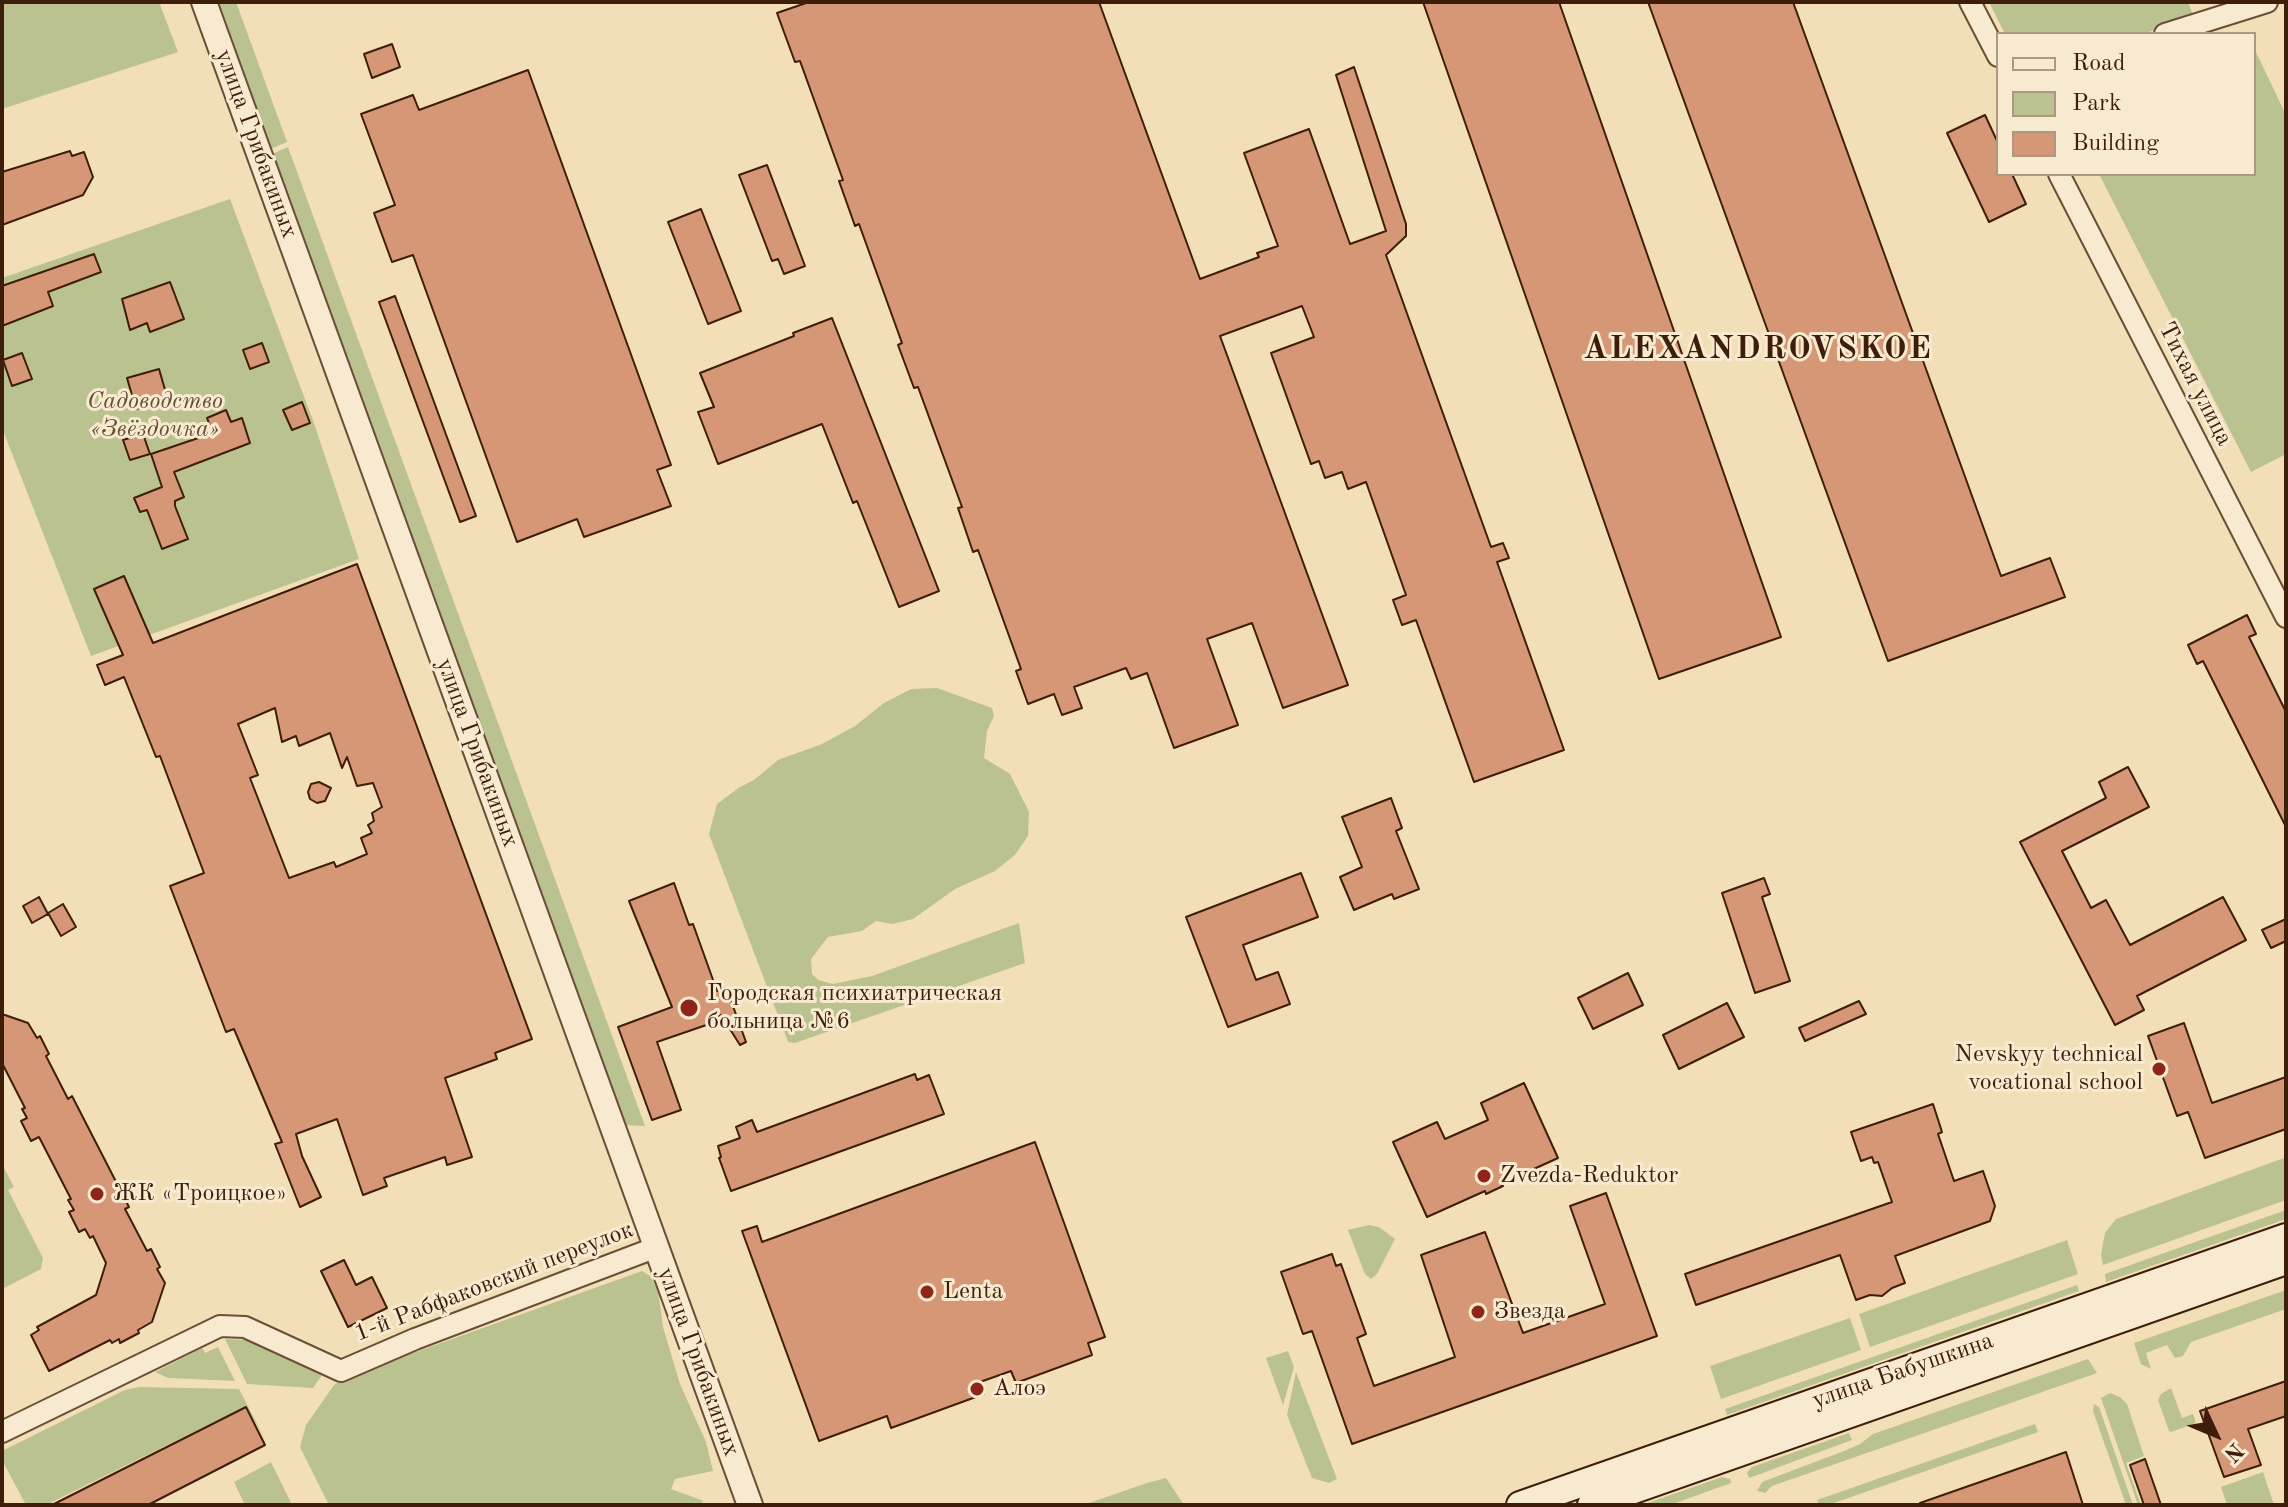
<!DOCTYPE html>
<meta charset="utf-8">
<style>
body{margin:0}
#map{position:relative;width:2288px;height:1507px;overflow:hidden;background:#f3dfb7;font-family:"Old Standard TT",serif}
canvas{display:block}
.frame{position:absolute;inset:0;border:4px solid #3e1d0b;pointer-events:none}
.legend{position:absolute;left:1996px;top:32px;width:260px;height:144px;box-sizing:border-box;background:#f7ead0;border:2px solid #ad9881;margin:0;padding:10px 14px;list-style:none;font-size:24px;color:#3e1d0b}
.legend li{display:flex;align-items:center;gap:16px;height:40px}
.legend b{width:40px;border:2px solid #ad9881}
.north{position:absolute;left:2176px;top:1395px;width:80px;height:80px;-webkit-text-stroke:6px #f7ead0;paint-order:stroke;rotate:134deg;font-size:22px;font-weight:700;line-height:32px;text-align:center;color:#3e1d0b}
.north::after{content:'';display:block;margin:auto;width:28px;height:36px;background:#3e1d0b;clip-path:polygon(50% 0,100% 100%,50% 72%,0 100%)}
</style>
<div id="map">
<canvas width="2288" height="1507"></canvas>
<div class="frame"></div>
<ul class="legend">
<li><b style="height:10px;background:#f7ead0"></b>Road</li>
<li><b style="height:22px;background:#bac28f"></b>Park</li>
<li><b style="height:22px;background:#d69776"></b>Building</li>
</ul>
<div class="north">N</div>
</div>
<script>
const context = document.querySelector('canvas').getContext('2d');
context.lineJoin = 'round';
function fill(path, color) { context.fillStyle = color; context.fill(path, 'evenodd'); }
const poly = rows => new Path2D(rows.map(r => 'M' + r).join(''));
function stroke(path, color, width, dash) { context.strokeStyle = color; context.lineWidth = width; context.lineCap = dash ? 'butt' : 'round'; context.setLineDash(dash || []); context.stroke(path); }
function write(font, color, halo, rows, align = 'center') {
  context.font = font + ' "Old Standard TT",serif'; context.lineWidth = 6; context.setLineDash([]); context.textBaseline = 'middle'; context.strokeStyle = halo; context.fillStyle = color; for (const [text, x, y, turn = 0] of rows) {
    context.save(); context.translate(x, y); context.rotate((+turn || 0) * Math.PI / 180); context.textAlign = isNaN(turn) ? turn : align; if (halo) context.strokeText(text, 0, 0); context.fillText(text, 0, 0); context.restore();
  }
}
fill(poly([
 [2,2,159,2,178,52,2,109],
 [215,2,236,2,287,142,268,150],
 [1989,2,2188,2,2193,15,2191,19,2142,34,2005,34],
 [2254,48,2286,115,2286,454,2251,472,2099,174,2254,174],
 [288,147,645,1126,625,1125,270,155],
 [230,199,315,426,359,559,91,656,2,428,2,278],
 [937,688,992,708,994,716,987,731,984,758,1010,774,1029,812,1028,836,1015,855,995,871,955,889,913,919,892,924,876,921,862,931,828,937,811,959,812,974,818,980,833,984,872,976,1019,923,1025,963,795,1043,788,1042,709,834,717,804,740,787,754,780,778,760,822,744,855,726,884,703,911,689],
 [2284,1158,2286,1200,2103,1265,2101,1255,2105,1233,2116,1219],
 [2,1164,14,1187,8,1190,43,1258,41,1269,4,1288],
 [2286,1210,2286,1219,2106,1282,2105,1274],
 [1369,1225,1379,1227,1395,1239,1377,1274,1371,1279,1365,1274,1348,1230],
 [2067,1240,2078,1274,1870,1347,1859,1314],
 [642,1271,650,1276,658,1290,663,1327,680,1384,706,1442,713,1471,675,1479,671,1489,704,1501,698,1505,329,1505,300,1447,306,1425,334,1385,346,1377],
 [2077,1285,2079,1291,1727,1415,1725,1409],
 [2286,1290,2286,1309,2191,1342,2183,1356,2175,1358,2167,1345,2146,1353,2151,1369,2141,1364,2134,1343],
 [1850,1318,1861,1350,1721,1399,1710,1366],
 [225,1339,247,1340,322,1375,313,1388,247,1384],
 [218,1347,235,1381,168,1378,155,1372,202,1348,205,1353],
 [1288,1351,1294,1367,1283,1405,1266,1358],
 [2088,1359,2097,1373,1772,1486,1765,1493,1757,1491,1762,1482,1844,1451,1860,1444,1873,1434],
 [1296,1372,1337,1479,1329,1483,1312,1478,1287,1415],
 [139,1387,239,1389,265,1439,246,1406,46,1505,26,1505,2,1460,2,1451,125,1390],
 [2171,1388,2182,1418,2193,1414,2196,1423,2171,1432,2169,1431,2158,1400,2161,1394],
 [2110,1393,2120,1397,2127,1404,2144,1456,2126,1463,2141,1505,2138,1505,2101,1398],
 [2094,1404,2099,1407,2133,1505,2126,1505,2093,1411],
 [2035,1424,2038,1432,1828,1505,1819,1505,1817,1500],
 [1849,1433,1852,1440,1749,1478,1747,1473,1752,1467],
 [271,1462,292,1505,245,1505,234,1482],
 [2263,1472,2274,1505,2227,1505,2221,1487],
 [1722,1477,1730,1479,1731,1483,1670,1505,1642,1505],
 [1166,1478,1184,1505,1083,1505,1147,1483]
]), '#bac28f');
const building = poly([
 [809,2,1099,2,1200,279,1259,257,1257,253,1278,246,1244,153,1309,129,1350,244,1386,231,1336,75,1354,67,1406,224,1406,236,1386,255,1491,547,1503,543,1509,558,1497,562,1564,750,1474,782,1416,620,1402,625,1393,600,1406,595,1366,482,1348,489,1342,472,1325,478,1319,461,1311,464,1271,353,1314,337,1302,306,1220,336,1348,685,1283,708,1252,623,1207,639,1238,725,1174,748,1147,673,1131,679,1126,668,1074,687,1082,708,1062,715,1054,694,1028,704,1016,671,1021,669,978,550,973,552,958,508,962,507,918,387,914,388,898,345,902,343,859,224,855,226,839,181,843,180,800,61,795,62,777,13,809,2],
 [1423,2,1559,2,1781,637,1659,679,1423,2],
 [1648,2,1793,2,2001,576,2050,558,2065,597,1888,661,1648,2],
 [392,44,400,67,372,78,364,54,392,44],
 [528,70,671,465,657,470,671,506,584,537,577,519,517,542,413,255,392,262,374,213,395,205,361,114,413,95,419,110,528,70],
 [1985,115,1998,143,1998,174,2012,174,2026,204,1989,222,1947,133,1985,115],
 [70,151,72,156,84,152,93,177,83,195,2,225,2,172,70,151],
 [767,165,805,266,784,274,778,259,772,261,739,175,767,165],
 [701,209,741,311,708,324,668,222,701,209],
 [94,254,101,272,48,292,53,306,2,326,2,286,94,254],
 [170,282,184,319,150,332,147,323,130,330,122,299,170,282],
 [395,296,476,516,460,522,379,302,395,296],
 [832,318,939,591,899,607,857,501,853,503,822,424,718,464,698,412,714,407,700,373,794,336,793,333,832,318],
 [262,343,269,362,250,369,243,350,262,343],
 [22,353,32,379,12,386,3,360,22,353],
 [159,369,168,400,136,409,127,378,159,369],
 [302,402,310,423,292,430,283,410,302,402],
 [226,410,231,422,242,418,250,443,174,472,184,497,175,501,175,506,188,539,162,549,147,510,140,512,134,498,162,487,151,454,213,433,207,418,226,410],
 [143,434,150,454,130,460,123,440,143,434],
 [357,564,532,1039,495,1053,497,1059,445,1078,472,1157,447,1165,445,1157,384,1178,387,1186,363,1195,337,1119,296,1134,302,1156,321,1197,300,1207,275,1144,282,1142,234,1029,226,1032,170,886,204,873,160,756,156,757,124,677,105,685,97,665,123,655,94,589,124,576,153,643,357,564],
 [275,708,282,742,296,736,299,746,330,733,342,768,347,757,357,786,373,783,382,807,372,813,374,821,368,825,372,833,361,838,367,854,336,867,334,862,289,878,250,778,258,775,238,724,275,708],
 [2247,615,2256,634,2249,637,2286,712,2286,827,2203,661,2197,664,2188,645,2247,615],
 [2128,767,2149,807,2062,851,2091,908,2106,900,2130,945,2223,897,2246,940,2137,996,2144,1010,2115,1025,2020,842,2106,798,2099,782,2128,767],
 [319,782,331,788,325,801,317,803,310,799,308,792,311,784,319,782],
 [1391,798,1402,828,1396,831,1419,889,1394,899,1392,894,1354,910,1340,877,1362,867,1342,817,1391,798],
 [1301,873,1318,917,1243,945,1256,980,1278,972,1290,1004,1228,1027,1186,917,1301,873],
 [1764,878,1770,894,1762,897,1790,981,1755,993,1722,893,1764,878],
 [674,883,689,925,693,924,717,991,726,987,746,1042,740,1045,721,1015,714,1019,715,1022,657,1042,681,1110,652,1120,618,1027,672,1007,629,901,674,883],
 [39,897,48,914,32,923,23,906,39,897],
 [63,904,76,927,61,936,48,913,63,904],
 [2286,919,2286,941,2271,948,2262,930,2286,919],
 [1628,973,1643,1005,1593,1029,1578,998,1628,973],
 [1859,1001,1866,1014,1805,1041,1799,1028,1859,1001],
 [1727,1003,1744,1037,1679,1069,1663,1035,1727,1003],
 [2,1014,28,1023,37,1038,40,1036,49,1054,46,1056,68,1099,72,1096,129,1207,125,1209,147,1251,151,1249,160,1267,157,1269,165,1283,152,1322,138,1330,139,1333,120,1343,119,1339,112,1343,110,1340,49,1371,31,1335,39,1330,37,1327,96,1295,106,1263,93,1236,90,1238,85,1229,79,1232,69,1212,74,1210,68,1200,71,1199,39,1137,31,1141,21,1121,27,1118,22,1109,25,1108,2,1063,2,1014],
 [2184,1023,2212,1103,2286,1077,2286,1129,2205,1158,2188,1112,2177,1116,2148,1036,2184,1023],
 [915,1074,917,1080,929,1075,944,1114,731,1191,719,1158,721,1157,718,1146,740,1138,736,1127,752,1120,757,1132,915,1074],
 [1524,1083,1558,1158,1501,1184,1503,1186,1486,1194,1485,1191,1427,1217,1393,1142,1437,1122,1445,1139,1488,1120,1481,1103,1524,1083],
 [1933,1104,1942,1132,1938,1134,1954,1181,1983,1171,1995,1206,1990,1221,1895,1256,1905,1283,1892,1288,1882,1296,1870,1295,1856,1300,1840,1255,1696,1305,1685,1274,1892,1202,1878,1162,1874,1163,1872,1157,1861,1161,1851,1132,1933,1104],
 [1035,1142,1105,1337,1088,1343,1092,1355,1016,1383,1011,1371,980,1382,984,1394,891,1428,887,1416,819,1441,742,1231,757,1226,762,1242,1035,1142],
 [1606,1193,1657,1336,1352,1444,1312,1331,1303,1334,1281,1272,1332,1254,1336,1266,1341,1264,1366,1334,1357,1338,1374,1386,1455,1357,1421,1255,1485,1232,1523,1333,1605,1304,1570,1206,1606,1193],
 [344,1260,356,1285,372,1277,387,1308,348,1327,321,1271,344,1260],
 [2286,1381,2286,1416,2248,1429,2261,1465,2224,1477,2200,1411,2286,1381],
 [246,1407,265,1445,148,1505,52,1505,246,1407],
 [2066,1452,2083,1505,1921,1505,1920,1503,2066,1452],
 [2145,1459,2161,1505,2144,1505,2130,1465,2145,1459]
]);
fill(building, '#d69776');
stroke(building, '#3e1d0b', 2);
const minor = poly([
 [1970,2,1998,56],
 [2165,34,2267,2],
 [2059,174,2286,617],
 [2,1432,220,1326,245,1327,341,1371,415,1339,657,1247]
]);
const tertiary = poly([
 [204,2,750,1505]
]);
const secondary = poly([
 [1520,1505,2286,1237],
 [1591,1505,2286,1261]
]);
stroke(minor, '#6b4e36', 24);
stroke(tertiary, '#6b4e36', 28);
stroke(secondary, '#3e1d0b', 30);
stroke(minor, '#f7ead0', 20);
stroke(tertiary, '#f7ead0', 24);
stroke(secondary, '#f7ead0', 26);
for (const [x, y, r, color] of [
 [689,1008,10,"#8f2418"],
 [2159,1069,8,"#8f2418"],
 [1484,1176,8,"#8f2418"],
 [97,1194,8,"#8f2418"],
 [927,1292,8,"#8f2418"],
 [1478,1312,8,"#8f2418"],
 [977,1389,8,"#8f2418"]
]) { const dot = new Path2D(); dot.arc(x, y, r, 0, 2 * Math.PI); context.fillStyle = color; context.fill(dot); stroke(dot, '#f7ead0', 3); }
write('24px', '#3e1d0b', '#f7ead0', [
 ["улица Грибакиных",256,144,70],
 ["Тихая улица",2195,384,63],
 ["улица Грибакиных",477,753,70],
 ["1-й Рабфаковский переулок",494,1282,-21],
 ["улица Грибакиных",698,1362,70],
 ["улица Бабушкина",1903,1371,-19]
]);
write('italic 24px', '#634f33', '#f7ead0', [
 ["Садоводство",155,402],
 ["«Звёздочка»",155,430]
]);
write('24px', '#3e1d0b', '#f7ead0', [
 ["Городская психиатрическая",707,994],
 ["больница №6",707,1022],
 ["Nevskyy technical",2143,1055,"right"],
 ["vocational school",2143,1083,"right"],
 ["Zvezda-Reduktor",1500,1176],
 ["ЖК «Троицкое»",113,1194],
 ["Lenta",943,1292],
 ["Звезда",1494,1312],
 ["Алоэ",993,1389]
], 'left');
context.letterSpacing = '2px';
write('bold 32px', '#3e1d0b', '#f7ead0', [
 ["ALEXANDROVSKOE",1758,350]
]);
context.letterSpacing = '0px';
</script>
